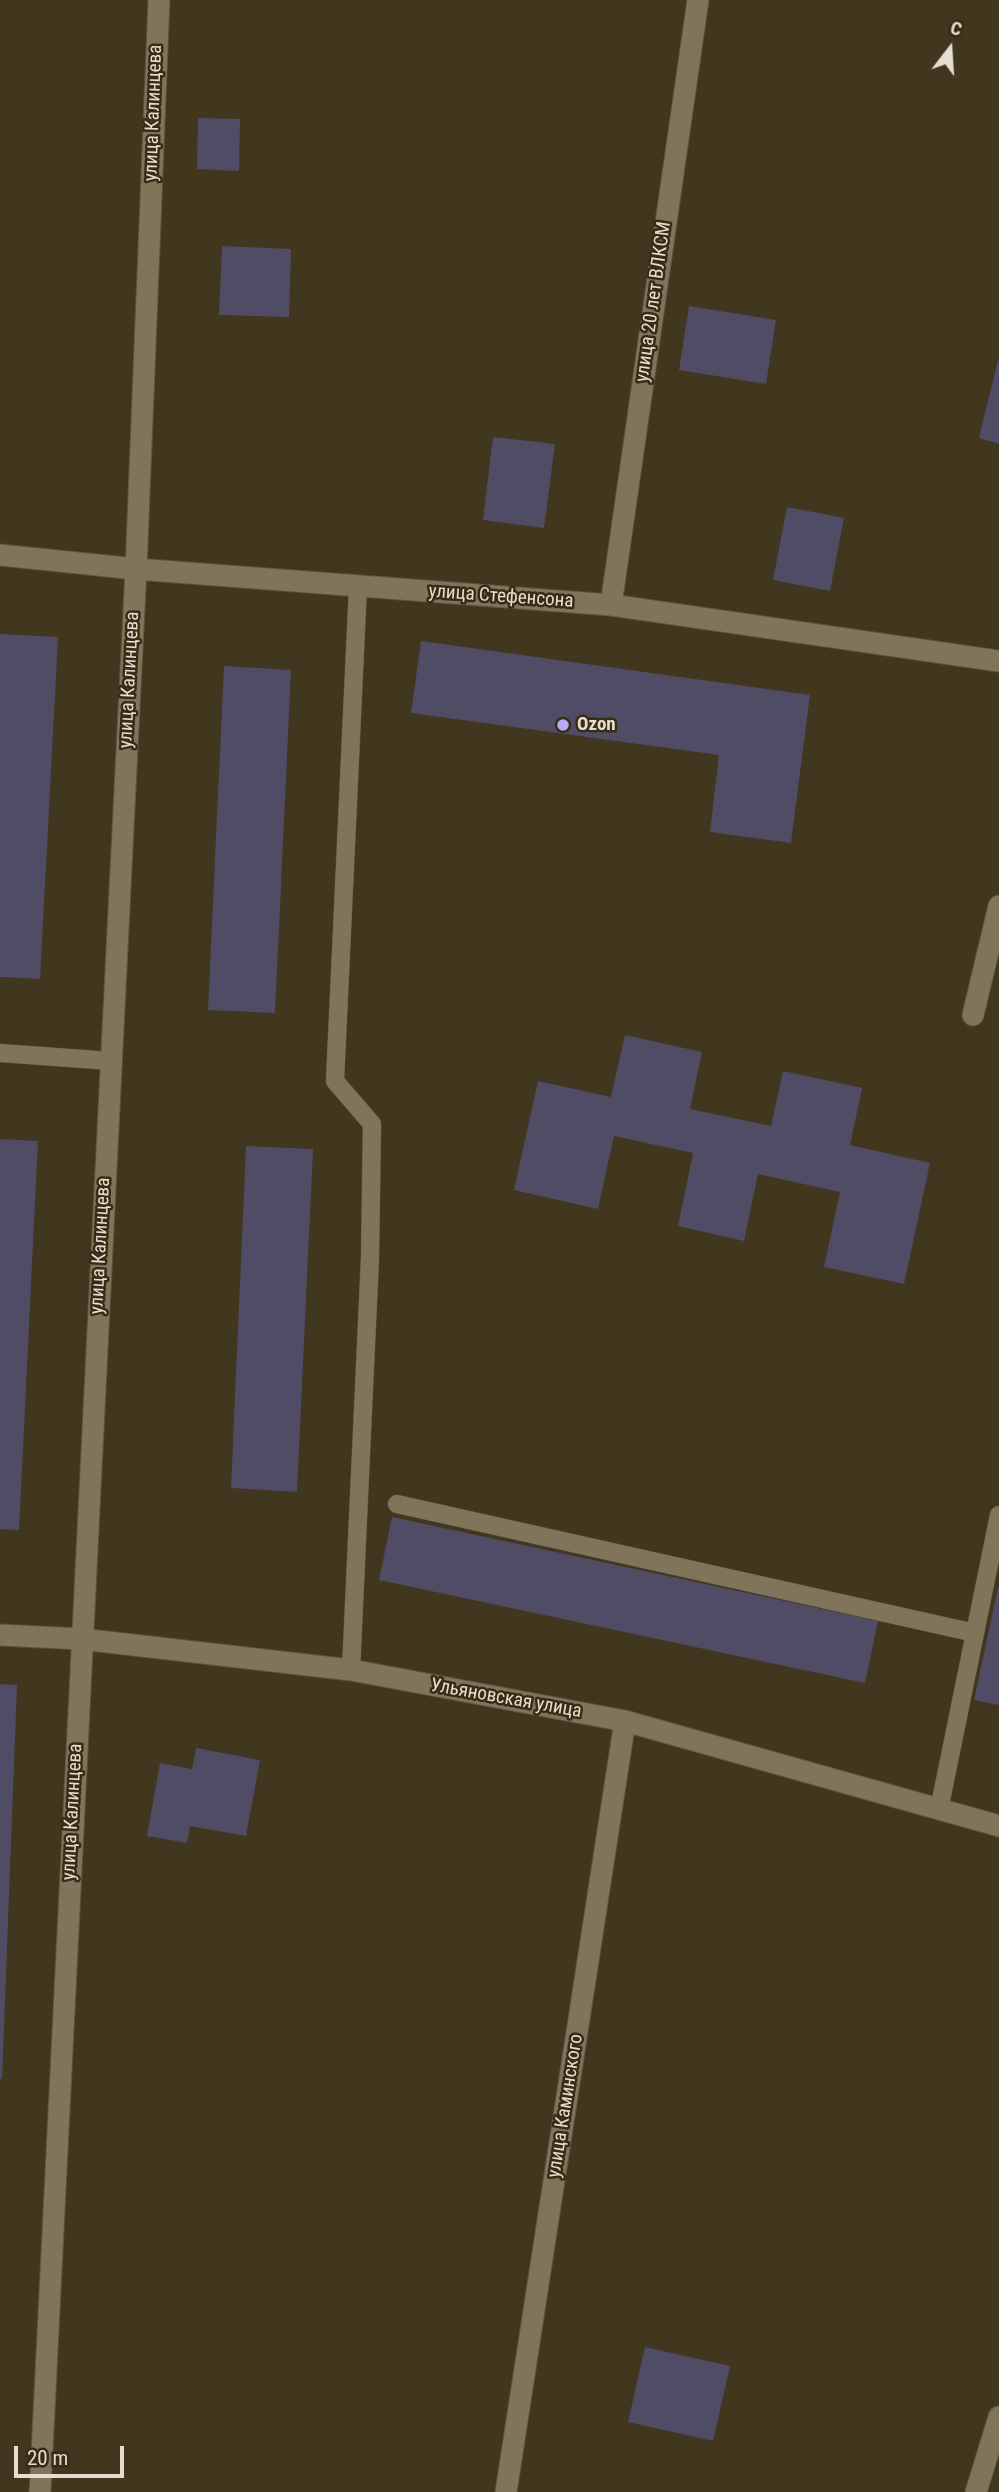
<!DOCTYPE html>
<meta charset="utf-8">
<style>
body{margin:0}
#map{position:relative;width:999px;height:2492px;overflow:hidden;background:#41361e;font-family:"Roboto Condensed",sans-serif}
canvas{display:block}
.north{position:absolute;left:915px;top:14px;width:70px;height:70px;-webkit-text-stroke:5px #372c14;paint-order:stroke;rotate:17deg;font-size:19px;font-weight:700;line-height:28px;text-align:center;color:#e5ded0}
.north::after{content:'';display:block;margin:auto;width:24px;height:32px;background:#e5ded0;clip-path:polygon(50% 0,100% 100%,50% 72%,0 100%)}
.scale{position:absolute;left:14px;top:2446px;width:110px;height:32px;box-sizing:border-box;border:4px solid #e5ded0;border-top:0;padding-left:9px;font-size:21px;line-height:24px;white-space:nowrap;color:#e5ded0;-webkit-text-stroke:5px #372c14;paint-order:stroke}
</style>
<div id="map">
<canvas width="999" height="2492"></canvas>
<div class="north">С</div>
<div class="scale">20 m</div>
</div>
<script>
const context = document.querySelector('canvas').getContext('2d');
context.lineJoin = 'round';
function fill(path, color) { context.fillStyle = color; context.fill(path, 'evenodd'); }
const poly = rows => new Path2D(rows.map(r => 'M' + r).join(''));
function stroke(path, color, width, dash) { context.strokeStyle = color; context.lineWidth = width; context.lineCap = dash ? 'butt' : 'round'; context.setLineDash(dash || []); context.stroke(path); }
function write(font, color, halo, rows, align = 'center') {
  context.font = font + ' "Roboto Condensed",sans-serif'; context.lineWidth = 5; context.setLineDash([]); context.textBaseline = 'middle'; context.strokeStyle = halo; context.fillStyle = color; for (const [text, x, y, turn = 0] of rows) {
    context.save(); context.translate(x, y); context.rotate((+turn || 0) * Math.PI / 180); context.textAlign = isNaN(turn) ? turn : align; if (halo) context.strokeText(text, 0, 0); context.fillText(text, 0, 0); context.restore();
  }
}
fill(poly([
 [198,118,240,119,239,171,197,169],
 [222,246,291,249,289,317,219,315],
 [689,306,776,320,766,384,679,370],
 [998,360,999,360,999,444,979,438],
 [493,437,555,444,544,528,483,520],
 [787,507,844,518,830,591,773,580],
 [0,634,58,637,40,979,0,977],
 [421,641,810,695,791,843,710,832,719,755,411,713],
 [224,666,291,670,275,1013,208,1010],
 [625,1035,702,1052,690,1109,771,1126,783,1071,862,1088,850,1145,930,1163,904,1284,824,1267,840,1192,758,1174,744,1241,678,1226,693,1153,614,1136,598,1209,514,1190,538,1081,611,1097],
 [0,1139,38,1141,19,1530,0,1529],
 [246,1146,313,1149,297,1492,231,1488],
 [392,1517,878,1621,865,1683,379,1580],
 [998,1588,999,1588,999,1705,974,1700],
 [0,1684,17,1685,2,2079,0,2079],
 [196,1748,260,1760,246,1836,190,1826,187,1843,147,1836,160,1763,192,1769],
 [645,2347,730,2366,713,2441,628,2422]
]), '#504c65');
const lane = poly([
 [0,1053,111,1061],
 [397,1504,975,1633],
 [351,1670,370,1258,372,1124,335,1081,358,586],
 [939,1810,999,1515]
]);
const street = poly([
 [0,555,136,569,611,605,999,661],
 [611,605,698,0],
 [973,1015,999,906],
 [0,1635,81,1639,351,1670,625,1721,999,1826],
 [40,2492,136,569,159,0],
 [506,2492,625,1721]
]);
const secondary = poly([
 [976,2492,999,2417]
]);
stroke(lane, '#5d533e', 19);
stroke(street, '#5d533e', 23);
stroke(secondary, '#5d533e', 23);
stroke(lane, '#80745a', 18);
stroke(street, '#80745a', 21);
stroke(secondary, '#80745a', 21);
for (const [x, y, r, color] of [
 [563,725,7,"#b8abf7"]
]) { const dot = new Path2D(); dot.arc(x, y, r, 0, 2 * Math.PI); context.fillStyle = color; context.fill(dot); stroke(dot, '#372c14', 2.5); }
write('19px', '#e5ded0', '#372c14', [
 ["улица Калинцева",154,113,-88],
 ["улица 20 лет ВЛКСМ",654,302,-82],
 ["улица Стефенсона",501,597,4],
 ["улица Калинцева",130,680,-87],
 ["улица Калинцева",101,1246,-87],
 ["Ульяновская улица",506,1699,10],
 ["улица Калинцева",73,1812,-87],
 ["улица Каминского",566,2106,-81]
]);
write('bold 19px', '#e5ded0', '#372c14', [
 ["Ozon",577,725]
], 'left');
</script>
